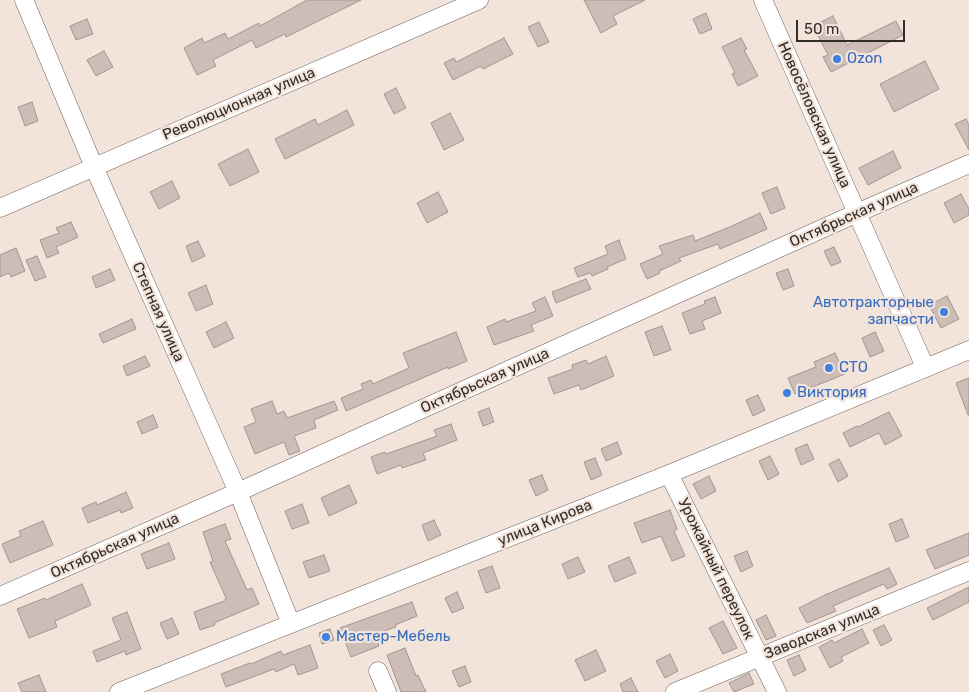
<!DOCTYPE html>
<meta charset="utf-8">
<style>
body{margin:0}
#map{position:relative;width:969px;height:692px;overflow:hidden;background:#f2e3db;font-family:Rubik,sans-serif}
canvas{display:block}
.scale{position:absolute;left:796px;top:20px;width:109px;height:22px;box-sizing:border-box;border:2px solid #322c29;border-top:0;padding-left:6px;font-size:15px;line-height:18px;white-space:nowrap;color:#322c29;-webkit-text-stroke:4px #f2e3db;paint-order:stroke}
</style>
<div id="map">
<canvas width="969" height="692"></canvas>
<div class="scale">50 m</div>
</div>
<script>
const context = document.querySelector('canvas').getContext('2d');
context.lineJoin = 'round';
function fill(path, color) { context.fillStyle = color; context.fill(path, 'evenodd'); }
const poly = rows => new Path2D(rows.map(r => 'M' + r).join(''));
function stroke(path, color, width, dash) { context.strokeStyle = color; context.lineWidth = width; context.lineCap = dash ? 'butt' : 'round'; context.setLineDash(dash || []); context.stroke(path); }
function write(font, color, halo, rows, align = 'center') {
  context.font = font + ' Rubik,sans-serif'; context.lineWidth = 4.5; context.setLineDash([]); context.textBaseline = 'middle'; context.strokeStyle = halo; context.fillStyle = color; for (const [text, x, y, turn = 0] of rows) {
    context.save(); context.translate(x, y); context.rotate((+turn || 0) * Math.PI / 180); context.textAlign = isNaN(turn) ? turn : align; if (halo) context.strokeText(text, 0, 0); context.fillText(text, 0, 0); context.restore();
  }
}
const building = poly([
 [307,0,361,0,286,37,285,34,256,48,252,40,213,60,216,66,197,75,184,48,202,38,204,43,225,33,228,39,259,23,260,26,307,0],
 [584,0,645,0,613,16,617,24,601,33,584,0],
 [706,13,712,29,700,34,693,19,706,13],
 [833,16,847,45,896,21,903,35,831,72,823,57,828,55,813,26,833,16],
 [87,19,93,34,76,40,70,26,87,19],
 [539,22,549,42,538,47,528,27,539,22],
 [504,38,513,54,483,69,481,66,453,80,444,63,454,58,456,62,504,38],
 [741,38,747,49,744,50,758,76,738,86,732,74,735,73,722,47,741,38],
 [104,51,113,67,96,76,87,60,104,51],
 [925,61,939,89,894,112,880,84,925,61],
 [396,88,406,108,394,114,384,94,396,88],
 [32,102,38,121,25,126,18,107,32,102],
 [347,110,354,125,285,159,275,139,315,119,318,125,347,110],
 [450,113,464,140,444,150,431,123,450,113],
 [966,119,969,125,969,150,955,124,966,119],
 [248,149,259,172,230,186,218,164,248,149],
 [893,151,901,168,868,185,859,168,893,151],
 [172,181,180,198,159,209,150,192,172,181],
 [777,187,785,208,771,214,762,193,777,187],
 [438,192,448,212,427,223,417,203,438,192],
 [961,194,969,209,969,215,954,223,944,203,961,194],
 [760,213,767,229,720,249,718,244,679,258,681,261,659,271,660,273,647,279,640,264,663,254,659,246,693,235,695,241,732,226,760,213],
 [71,222,78,237,56,247,59,253,47,258,40,240,59,233,56,228,71,222],
 [619,240,626,259,607,267,608,269,592,276,590,273,578,277,574,268,608,254,605,246,619,240],
 [198,241,205,256,192,262,186,246,198,241],
 [834,247,841,262,831,266,824,251,834,247],
 [16,248,25,271,11,277,9,273,0,277,0,255,16,248],
 [37,256,46,277,35,281,26,260,37,256],
 [110,269,115,280,96,288,92,277,110,269],
 [788,269,794,286,783,290,776,273,788,269],
 [586,279,591,289,556,303,552,292,586,279],
 [206,285,213,304,196,311,188,293,206,285],
 [947,296,959,319,941,328,929,305,947,296],
 [545,297,553,316,531,325,534,331,494,345,487,327,505,319,506,322,536,311,532,303,545,297],
 [715,297,721,313,702,321,705,329,690,334,682,313,705,304,704,301,715,297],
 [132,319,136,329,103,343,99,334,132,319],
 [226,322,234,338,214,348,206,332,226,322],
 [662,326,671,350,654,356,645,332,662,326],
 [456,332,467,361,448,369,448,367,346,411,341,398,363,389,361,384,371,380,373,384,409,368,403,353,456,332],
 [875,332,884,351,870,357,862,338,875,332],
 [835,353,845,374,795,394,788,378,816,367,814,362,835,353],
 [145,356,150,366,127,376,123,366,145,356],
 [606,356,614,376,581,390,579,385,554,394,548,378,573,369,572,365,586,360,588,364,606,356],
 [969,378,969,415,968,415,956,383,969,378],
 [758,395,765,410,753,416,746,400,758,395],
 [272,401,277,414,284,411,287,418,334,401,338,410,314,420,316,428,294,436,300,451,289,455,284,442,255,454,244,427,256,422,251,409,272,401],
 [489,408,494,422,483,426,478,412,489,408],
 [889,412,902,436,885,445,879,433,850,447,843,433,857,426,858,427,889,412],
 [153,415,158,427,142,434,137,422,153,415],
 [451,424,457,440,423,453,426,460,402,468,401,465,377,474,371,457,385,452,386,454,437,436,434,430,451,424],
 [617,442,622,454,606,461,601,449,617,442],
 [807,444,814,459,801,465,795,449,807,444],
 [770,456,779,474,768,480,759,461,770,456],
 [595,458,602,475,591,480,584,462,595,458],
 [839,459,848,476,838,482,829,464,839,459],
 [542,475,548,490,536,496,529,480,542,475],
 [709,476,716,491,701,499,693,484,709,476],
 [349,485,357,503,329,516,321,498,349,485],
 [126,492,133,508,121,513,120,510,88,523,82,508,96,502,97,505,126,492],
 [302,504,309,523,292,529,285,511,302,504],
 [670,510,677,529,674,531,685,556,672,561,661,536,642,543,634,523,670,510],
 [902,519,909,537,896,542,889,524,902,519],
 [434,520,441,535,428,541,422,525,434,520],
 [43,521,53,545,10,563,2,544,21,536,19,531,43,521],
 [225,524,231,539,225,541,247,590,252,588,259,604,214,623,215,625,200,630,194,612,224,601,226,598,210,562,213,561,203,532,225,524],
 [969,533,969,555,935,569,926,550,969,533],
 [169,543,175,559,147,569,141,554,169,543],
 [747,551,753,566,741,572,734,556,747,551],
 [324,555,330,571,309,578,303,562,324,555],
 [578,557,585,572,568,579,562,564,578,557],
 [629,557,636,573,615,582,608,566,629,557],
 [492,566,500,588,486,593,478,571,492,566],
 [889,568,897,584,887,589,884,584,833,606,836,611,807,623,799,608,827,594,889,568],
 [82,584,91,605,55,621,57,627,29,638,17,609,45,598,46,600,82,584],
 [969,587,969,602,933,620,927,608,969,587],
 [457,592,464,608,452,613,445,598,457,592],
 [412,602,417,616,395,625,396,627,375,634,379,646,351,657,340,628,412,602],
 [127,612,141,649,126,655,125,651,97,662,93,651,121,640,112,618,127,612],
 [766,615,776,636,766,640,756,620,766,615],
 [172,618,179,634,167,639,160,623,172,618],
 [723,621,737,648,723,654,709,628,723,621],
 [884,625,892,640,881,646,873,630,884,625],
 [330,629,334,640,322,644,319,633,330,629],
 [862,629,869,643,841,657,843,661,830,668,819,647,832,640,834,643,862,629],
 [310,645,318,668,298,675,294,664,276,672,274,669,226,687,221,674,250,663,251,664,281,651,283,655,310,645],
 [405,648,416,676,418,675,426,692,401,692,387,655,405,648],
 [596,650,606,671,585,681,575,660,596,650],
 [670,654,678,671,665,678,656,661,670,654],
 [799,655,806,670,794,676,787,660,799,655],
 [465,666,471,682,459,687,452,671,465,666],
 [749,673,754,684,734,692,729,683,749,673],
 [39,675,46,692,22,692,18,683,39,675],
 [631,678,638,692,623,692,620,684,631,678]
]);
fill(building, '#ccbdb6');
stroke(building, '#a3958f', 1);
const minor = poly([
 [24,0,94,167,238,492,291,624],
 [763,0,925,367],
 [0,208,479,0],
 [669,474,777,692],
 [0,596,238,492,857,213,969,164],
 [378,671,387,692],
 [119,692,669,474,969,350],
 [675,692,969,571]
]);
stroke(minor, '#6f625b', 19);
stroke(minor, '#fff', 18);
for (const [x, y, r, color] of [
 [837,59,5,"#3f7fe0"],
 [944,312,5,"#3f7fe0"],
 [829,368,5,"#3f7fe0"],
 [787,393,5,"#3f7fe0"],
 [326,637,5,"#3f7fe0"]
]) { const dot = new Path2D(); dot.arc(x, y, r, 0, 2 * Math.PI); context.fillStyle = color; context.fill(dot); stroke(dot, '#f2e3db', 2); }
write('15px', '#366cbe', '#f2e3db', [
 ["Ozon",847,59],
 ["Автотракторные",934,303,"right"],
 ["запчасти",934,320,"right"],
 ["СТО",839,368],
 ["Виктория",797,393],
 ["Мастер-Мебель",336,637]
], 'left');
write('15px', '#322c29', '#f2e3db', [
 ["Революционная улица",239,104,-23],
 ["Новосёловская улица",814,115,66],
 ["Октябрьская улица",854,215,-24],
 ["Степная улица",158,312,66],
 ["Октябрьская улица",485,381,-24],
 ["улица Кирова",545,523,-22],
 ["Октябрьская улица",115,546,-24],
 ["Урожайный переулок",716,569,64],
 ["Заводская улица",822,632,-22]
]);
</script>
